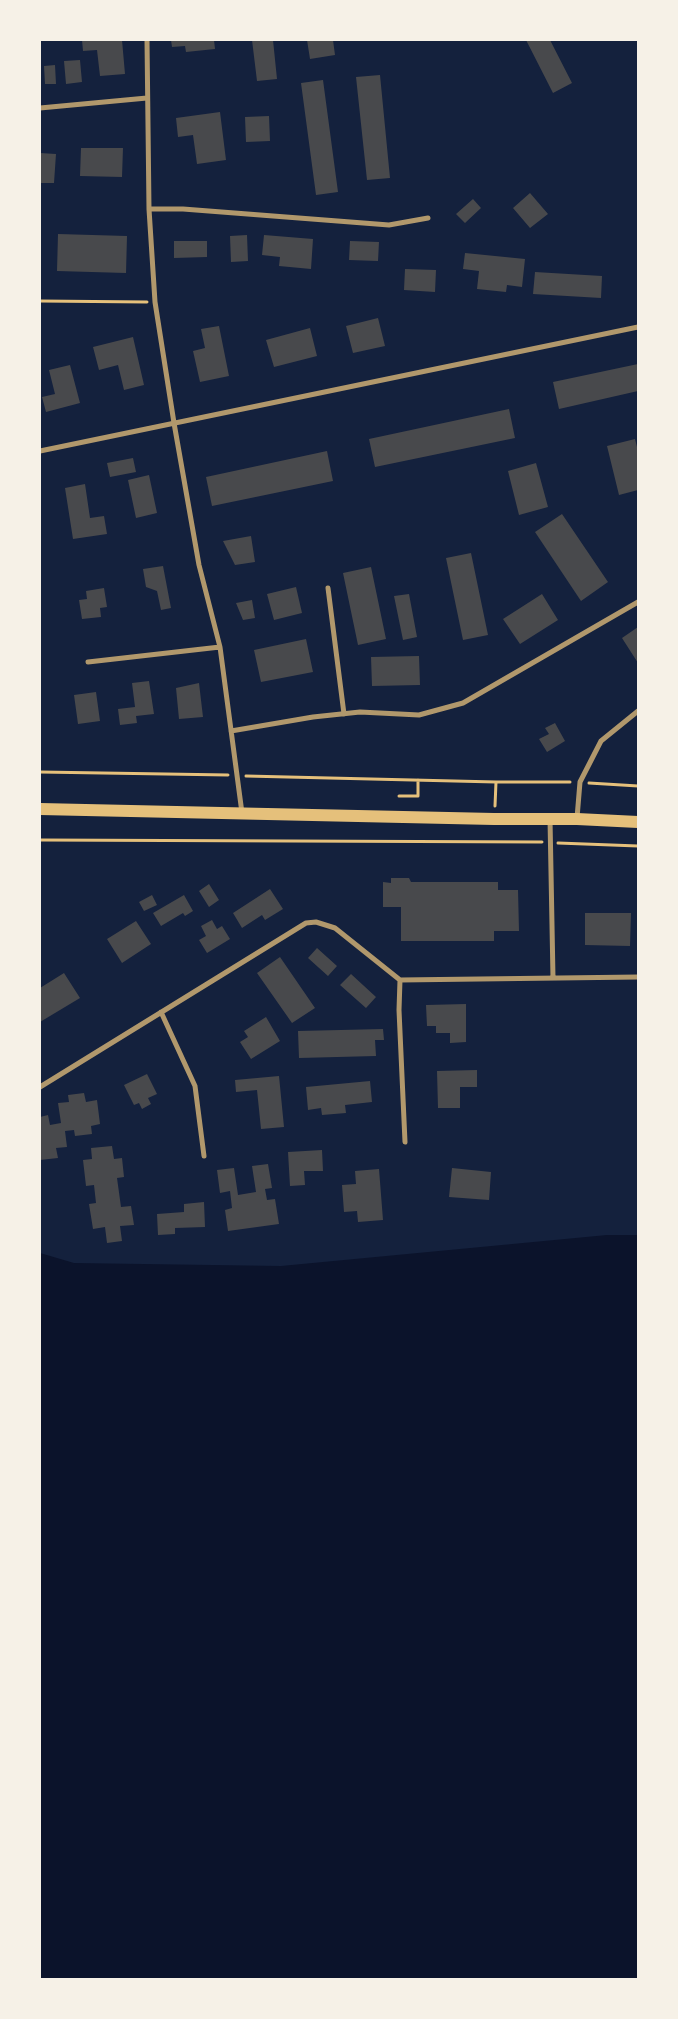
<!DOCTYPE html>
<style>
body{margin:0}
#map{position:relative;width:678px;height:2019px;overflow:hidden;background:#14213d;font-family:Arial,sans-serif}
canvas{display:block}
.frame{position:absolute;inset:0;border:41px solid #f6f1e7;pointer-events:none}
</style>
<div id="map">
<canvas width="678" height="2019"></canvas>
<div class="frame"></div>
</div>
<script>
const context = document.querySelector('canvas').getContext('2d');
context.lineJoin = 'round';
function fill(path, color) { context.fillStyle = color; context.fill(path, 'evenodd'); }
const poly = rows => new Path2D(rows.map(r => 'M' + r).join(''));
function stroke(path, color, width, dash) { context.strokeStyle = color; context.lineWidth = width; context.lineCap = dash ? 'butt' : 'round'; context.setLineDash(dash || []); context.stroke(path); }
fill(poly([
 [607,1235,638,1235,638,1979,40,1979,40,1253,74,1263,281,1266]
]), '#0b132b');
fill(poly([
 [82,40,122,40,125,74,100,76,97,50,83,51],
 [171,40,214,40,215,49,186,52,185,46,172,47],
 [252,40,273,40,277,79,257,81],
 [307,40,333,40,335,55,310,59],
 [526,40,550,40,572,83,553,93],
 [80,60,82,82,66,84,64,61],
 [55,65,56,84,45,84,44,66],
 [380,75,390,178,367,180,356,77],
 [323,80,338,192,316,195,301,83],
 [220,112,226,160,197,164,193,135,178,137,176,118],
 [269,116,270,141,246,142,245,117],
 [81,148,123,148,122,177,80,176],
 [40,153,56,154,54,183,40,183],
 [530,193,548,214,530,228,513,208],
 [473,199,481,208,465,223,456,214],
 [58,234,127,236,126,273,57,271],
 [247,235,248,261,231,262,230,236],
 [264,235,313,239,311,269,279,266,280,257,262,255],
 [174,241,207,241,207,257,174,258],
 [350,241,379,242,378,261,349,260],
 [465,253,525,259,522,287,507,285,506,292,477,289,479,271,463,269],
 [405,269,436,270,435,292,404,290],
 [535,272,602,276,601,298,533,294],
 [378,318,385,346,353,353,346,326],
 [219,326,229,376,200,382,193,351,205,348,201,329],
 [310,328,317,356,274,367,266,340],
 [133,337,144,385,124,390,118,365,99,370,93,347],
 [638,364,638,391,559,409,553,382],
 [70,365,80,403,46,412,42,397,55,394,49,370],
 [509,409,515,438,375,467,369,439],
 [635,439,638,451,638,490,619,495,607,446],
 [327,451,333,481,212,506,206,477],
 [133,458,136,472,110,477,107,463],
 [536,463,548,507,519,515,508,471],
 [149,475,157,513,136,518,128,480],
 [85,484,90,518,104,516,107,534,73,539,65,488],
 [562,514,608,582,581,601,535,532],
 [251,536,255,562,235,565,223,541],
 [471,553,488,635,463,640,446,558],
 [163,566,171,608,161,610,157,591,146,587,143,569],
 [371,567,386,639,358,645,343,573],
 [296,587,302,613,274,620,267,594],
 [104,588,107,607,100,608,101,617,82,619,79,600,87,599,86,591],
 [409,594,417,637,403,640,394,596],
 [542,594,558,620,520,644,503,619],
 [252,600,255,618,243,620,236,603],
 [638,627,638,663,622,638],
 [306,639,313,672,261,682,254,650],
 [419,656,420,685,372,686,371,657],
 [149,681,154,714,136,716,137,723,120,725,118,709,135,707,132,683],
 [199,683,203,717,179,719,176,688],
 [96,692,100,721,78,724,74,695],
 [555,723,565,741,547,752,539,739,549,734,545,728],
 [391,878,409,878,411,882,498,882,498,890,518,890,519,931,494,931,494,941,401,941,401,907,383,907,383,882,391,883],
 [209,884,219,900,209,907,199,891],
 [270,889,283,909,265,920,262,915,242,928,233,913],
 [152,895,157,905,144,911,139,902],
 [184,895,193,911,185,916,183,913,161,926,153,913],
 [585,913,631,913,630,946,585,945],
 [212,920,217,929,222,926,230,939,207,953,199,940,206,936,201,926],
 [136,921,151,944,122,963,107,939],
 [317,948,337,966,328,976,308,958],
 [280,957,315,1008,292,1023,257,973],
 [64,973,80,998,40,1022,40,988],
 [351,974,376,997,366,1008,340,985],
 [466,1004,466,1042,450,1043,450,1033,436,1033,436,1026,427,1026,426,1005],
 [266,1017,280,1041,251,1059,240,1042,248,1037,244,1031],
 [383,1029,384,1040,375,1040,376,1056,299,1058,298,1031],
 [477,1070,477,1087,460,1087,460,1108,438,1108,437,1071],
 [147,1074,157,1094,148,1098,151,1104,142,1109,139,1103,134,1105,124,1085],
 [279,1076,284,1127,261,1129,257,1090,236,1092,235,1080],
 [370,1081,372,1102,345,1105,346,1113,322,1115,321,1108,308,1110,306,1087],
 [84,1093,86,1102,97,1100,100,1124,91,1126,92,1134,75,1136,74,1130,65,1131,67,1147,56,1148,58,1158,40,1160,40,1117,48,1115,50,1125,61,1123,58,1103,69,1102,68,1095],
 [112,1146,114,1159,122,1158,124,1177,117,1178,121,1207,131,1206,134,1225,120,1226,122,1241,107,1243,105,1227,93,1229,89,1204,96,1203,94,1185,86,1186,83,1160,92,1159,91,1148],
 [322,1150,323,1171,304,1171,305,1185,290,1186,288,1152],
 [268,1164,272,1188,265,1189,267,1200,275,1199,279,1224,228,1231,225,1210,232,1208,230,1191,220,1193,217,1170,234,1168,238,1195,256,1192,252,1166],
 [452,1168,491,1172,489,1200,449,1197],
 [379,1169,383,1220,358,1222,357,1211,344,1212,342,1185,356,1184,355,1171],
 [204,1202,205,1227,175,1228,175,1234,158,1235,157,1214,184,1212,184,1204]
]), '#48494c');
stroke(poly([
 [40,301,147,302],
 [40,772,228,775],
 [246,776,496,782,570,782],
 [589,783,638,786],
 [399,796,418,796,418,780],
 [495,806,496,782],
 [40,840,542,842],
 [558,843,638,846]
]), '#e5c07b', 3);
stroke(poly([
 [147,40,149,209,155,302,174,423,199,565,220,647,242,813],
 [40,108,147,98],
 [149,209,183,209,389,225,428,218],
 [40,451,638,327],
 [328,588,344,714],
 [88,662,220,647],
 [231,731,313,717,360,712,419,715,463,703,638,602],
 [577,818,580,782,601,741,638,711],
 [550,819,553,978],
 [400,980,399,1010,405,1142],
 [161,1012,195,1086,204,1156],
 [40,1087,306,923,316,922,335,928,400,980,638,977]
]), '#b1986c', 5);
stroke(poly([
 [40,809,494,819,577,819,638,822]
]), '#e5c07b', 12);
</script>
